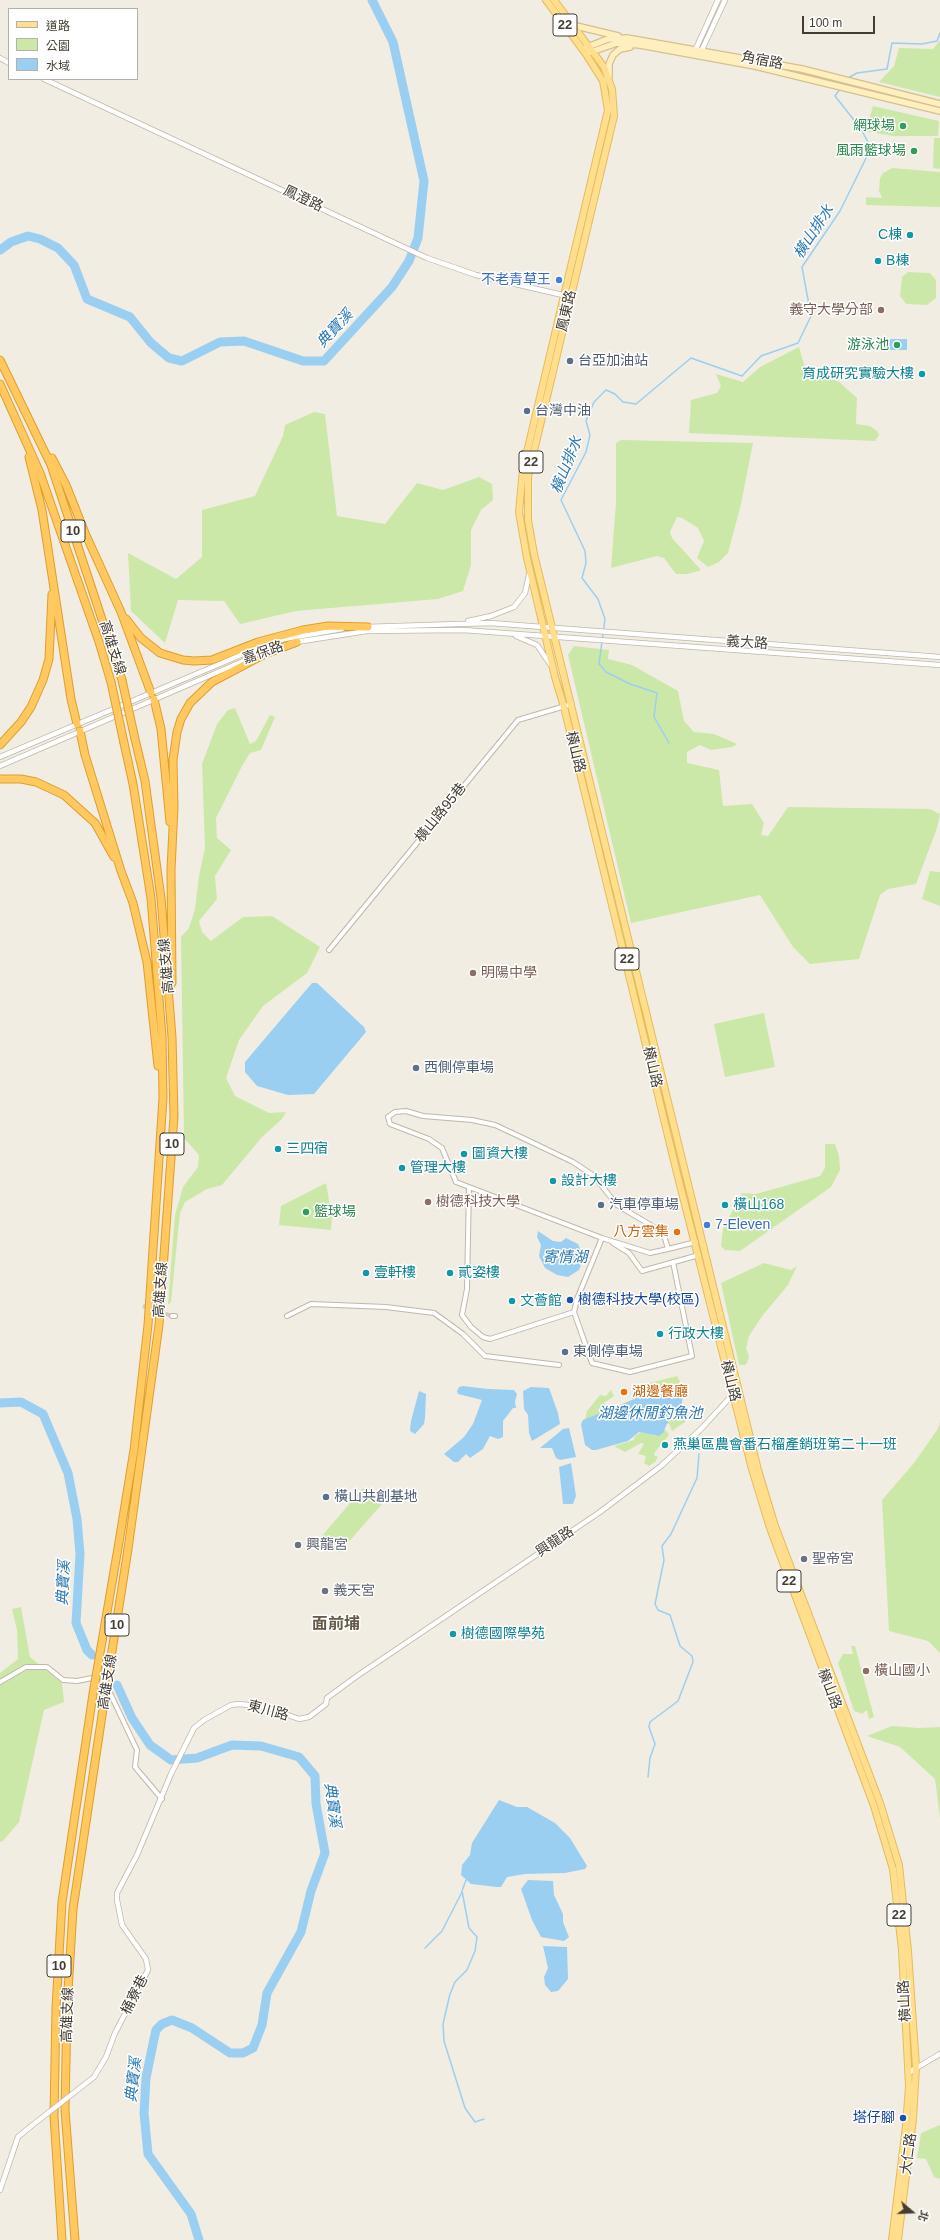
<!DOCTYPE html>
<meta charset="utf-8">
<style>
body{margin:0}
#map{position:relative;width:940px;height:2240px;overflow:hidden;background:#f2ede2;font-family:Arial,"Noto Sans TC",sans-serif}
canvas{display:block}
.legend{position:absolute;left:8px;top:8px;width:130px;height:72px;box-sizing:border-box;background:#fff;border:1px solid #b4b1ad;margin:0;padding:5px 7px;list-style:none;font-size:12px;color:#433d32}
.legend li{display:flex;align-items:center;gap:8px;height:20px}
.legend b{width:20px;border:1px solid #b4b1ad}
.north{position:absolute;left:892px;top:2192px;width:40px;height:40px;-webkit-text-stroke:3px #fff;paint-order:stroke;rotate:109deg;font-size:11px;font-weight:700;line-height:16px;text-align:center;color:#433d32}
.north::after{content:'';display:block;margin:auto;width:14px;height:18px;background:#433d32;clip-path:polygon(50% 0,100% 100%,50% 72%,0 100%)}
.scale{position:absolute;left:802px;top:16px;width:73px;height:18px;box-sizing:border-box;border:2px solid #433d32;border-top:0;padding-left:5px;font-size:12px;line-height:14px;white-space:nowrap;color:#433d32;-webkit-text-stroke:3px #fff;paint-order:stroke}
</style>
<div id="map">
<canvas width="940" height="2240"></canvas>
<ul class="legend">
<li><b style="height:5px;background:#ffde8e"></b>道路</li>
<li><b style="height:11px;background:#cce8a9"></b>公園</li>
<li><b style="height:11px;background:#9bcff2"></b>水域</li>
</ul>
<div class="north">北</div>
<div class="scale">100 m</div>
</div>
<script>
const context = document.querySelector('canvas').getContext('2d');
context.lineJoin = 'round';
function fill(path, color) { context.fillStyle = color; context.fill(path, 'evenodd'); }
const poly = rows => new Path2D(rows.map(r => 'M' + r).join(''));
function stroke(path, color, width, dash) { context.strokeStyle = color; context.lineWidth = width; context.lineCap = dash ? 'butt' : 'round'; context.setLineDash(dash || []); context.stroke(path); }
function write(font, color, halo, rows, align = 'center') {
  context.font = font + ' Arial,"Noto Sans TC",sans-serif'; context.lineWidth = 3; context.setLineDash([]); context.textBaseline = 'middle'; context.strokeStyle = halo; context.fillStyle = color; for (const [text, x, y, turn = 0] of rows) {
    context.save(); context.translate(x, y); context.rotate((+turn || 0) * Math.PI / 180); context.textAlign = isNaN(turn) ? turn : align; if (halo) context.strokeText(text, 0, 0); context.fillText(text, 0, 0); context.restore();
  }
}
fill(poly([
 [940,40,940,97,879,82,894,66,899,48,933,49],
 [873,106,939,121,938,136,893,136,866,131],
 [934,138,940,138,940,169,933,168],
 [892,168,940,172,940,207,866,205,866,197,882,198,879,191,880,178,883,173],
 [908,272,930,273,936,280,936,298,927,305,906,304,900,296,902,277],
 [799,347,807,375,837,380,857,398,856,424,870,426,877,431,879,435,875,441,689,433,691,400,717,393,721,386,716,374,743,382,760,367],
 [314,412,325,414,337,516,385,524,417,483,443,490,479,477,492,484,493,500,481,510,471,530,471,565,463,591,438,599,296,611,240,624,224,601,178,600,165,643,131,611,128,553,176,579,202,557,202,510,255,496,283,436,285,425],
 [621,440,753,443,741,504,728,553,719,562,708,567,697,558,704,541,698,528,682,518,677,517,670,532,672,538,701,570,688,574,676,574,664,558,657,556,611,568,616,502,616,443],
 [574,646,609,650,608,659,632,665,678,691,684,721,694,732,714,734,737,744,732,747,711,750,700,745,687,752,687,763,719,770,723,806,752,804,764,823,761,835,768,836,788,807,930,809,940,814,937,828,916,884,888,889,880,895,859,959,810,964,793,947,760,895,631,923,568,655],
 [235,708,250,744,256,741,270,715,275,717,261,750,250,753,242,766,216,818,217,838,231,850,215,876,217,899,199,921,202,932,211,941,243,917,272,916,320,947,307,973,263,1006,239,1040,226,1078,235,1096,269,1113,286,1112,282,1119,262,1137,222,1185,207,1189,185,1202,180,1213,171,1302,168,1305,175,1215,183,1187,198,1167,199,1155,184,1138,181,937,189,928,195,909,199,876,205,848,202,764,217,724,228,710],
 [930,871,940,872,940,906,922,899],
 [764,1013,775,1067,725,1077,714,1024],
 [825,1144,835,1144,839,1156,840,1170,831,1187,740,1251,725,1250,721,1246,723,1229,742,1193,756,1194,820,1176,825,1168],
 [326,1183,332,1218,331,1230,279,1225,281,1206],
 [764,1263,791,1270,797,1266,788,1285,763,1315,749,1336,746,1348,749,1357,747,1363,745,1365,739,1365,721,1283],
 [677,1376,680,1381,675,1393,639,1395,637,1393,641,1385],
 [611,1390,614,1396,604,1403,609,1411,584,1423,587,1411,600,1395,606,1396],
 [679,1410,687,1413,685,1422,672,1431,669,1424,665,1423,667,1416,670,1419],
 [940,1422,940,1653,928,1641,889,1631,882,1500,914,1463,937,1430],
 [664,1428,669,1435,655,1452,654,1455,658,1457,655,1462,649,1466,644,1463,646,1456,638,1454,644,1444,641,1443,625,1452,614,1446,634,1440,635,1436,643,1431,656,1436],
 [363,1488,382,1504,339,1553,321,1537],
 [21,1607,30,1657,62,1683,64,1702,44,1710,19,1822,2,1842,0,1841,0,1673,18,1659,17,1630,12,1609],
 [851,1646,855,1646,874,1717,869,1719,867,1710,862,1714,854,1711,838,1663,843,1654,853,1654],
 [892,1726,918,1728,940,1727,940,1818,935,1779,900,1747,867,1736],
 [940,2125,940,2179,934,2177,926,2159,917,2158,921,2133]
]), '#cce8a9');
fill(poly([
 [888,339,907,339,907,350,888,350],
 [312,983,317,983,364,1027,366,1032,314,1094,288,1095,257,1086,245,1072,245,1062],
 [538,1231,553,1241,561,1242,566,1238,578,1244,584,1257,579,1270,568,1277,557,1275,545,1268,539,1256,541,1245,537,1237],
 [463,1386,488,1389,514,1390,517,1394,515,1402,516,1408,513,1408,503,1421,503,1437,498,1439,490,1436,483,1449,470,1458,466,1454,458,1462,454,1462,444,1454,464,1437,473,1424,482,1400,458,1394,457,1391,459,1387],
 [531,1387,549,1388,558,1413,560,1424,532,1441,529,1433,528,1415,524,1409,523,1391],
 [419,1391,426,1394,425,1418,424,1424,415,1434,410,1431,411,1421],
 [673,1393,683,1397,682,1402,680,1408,676,1409,670,1417,663,1433,659,1436,639,1432,628,1441,596,1450,592,1450,585,1445,581,1424,583,1420,639,1397],
 [569,1428,576,1457,560,1460,556,1458,552,1448,540,1448,563,1429],
 [571,1463,576,1496,573,1504,563,1504,559,1467],
 [499,1800,517,1807,527,1807,555,1823,570,1838,587,1866,585,1869,565,1873,525,1874,507,1877,501,1887,497,1887,471,1884,461,1875,462,1865,470,1855,472,1843],
 [528,1880,553,1881,554,1895,563,1914,563,1922,569,1937,564,1941,541,1937,532,1920,521,1889],
 [543,1946,567,1947,568,1979,558,1991,551,1992,545,1985,544,1977,548,1968]
]), '#9bcff2');
stroke(poly([
 [848,78,857,73,887,69,892,43,922,44,937,41,940,33],
 [669,743,654,717,657,693,630,684,606,672,599,664,605,619,598,599,582,578,586,563,585,551,561,500,586,452,590,435,586,421,594,402,606,390,615,394,623,402,636,404,691,358,742,376,761,356,798,343,811,316,802,267,840,211,871,148,861,129,835,96,840,89],
 [92,1655,96,1660],
 [101,1666,106,1673],
 [110,1677,117,1685],
 [648,1777,650,1758,655,1744,649,1727,650,1722,678,1701,693,1662,692,1656,680,1646,670,1615,658,1610,655,1604,664,1560,662,1546,671,1534,697,1478,699,1454],
 [466,1880,462,1891,469,1928,477,1937,475,1951,467,1970,455,1982,450,1994,443,2024,444,2041,465,2108,475,2122,484,2119],
 [425,1948,442,1931,462,1892]
]), '#9bcff2', 1.5);
stroke(poly([
 [0,250,11,242,28,236,40,239,58,248,74,265,87,299,130,317,151,343,169,358,182,361,220,342,244,341,303,361,324,361,392,287,409,261,418,238,424,181,393,42,372,0],
 [0,1403,21,1402,43,1414,68,1473,77,1519,80,1554,76,1623,87,1650,92,1655],
 [117,1685,132,1718,150,1745,171,1760,197,1758,232,1745,261,1746,299,1757,315,1776,316,1804,325,1853,311,1891,301,1932,267,1993,262,2025,253,2048,243,2053,230,2053,192,2028,172,2020,162,2024,156,2030,154,2039,146,2078,144,2113,148,2154,191,2214,199,2240]
]), '#9bcff2', 9);
stroke(poly([
 [143,1306,172,1316]
]), '#cfcabf', 4, [4, 2]);
const minor = poly([
 [329,950,518,720,572,704],
 [469,1187,467,1289,462,1315,471,1327,483,1337,490,1339,574,1312],
 [602,1238,577,1299,574,1312,592,1363,630,1372,692,1356,673,1262],
 [613,1243,629,1253,642,1271,699,1255],
 [668,1249,664,1235,659,1230,617,1205,594,1176,573,1162,525,1139,495,1125,472,1120,423,1116,406,1111,395,1112,388,1117,390,1124,429,1139,442,1148,456,1182,602,1238,650,1253,668,1249,696,1242],
 [172,1316,175,1316],
 [287,1316,311,1304,386,1307,434,1313,463,1334,485,1356,559,1365],
 [0,1682,26,1667,47,1667,63,1680,77,1681,102,1676,137,1750,135,1767,162,1799]
]);
const tertiary = poly([
 [694,53,718,0],
 [700,54,725,0],
 [0,58,9,63],
 [44,79,427,258,476,275,567,296],
 [468,621,491,616,514,607,525,593,529,575],
 [365,627,490,623,940,657],
 [516,636,537,645,550,664],
 [296,642,367,631,463,630,940,665],
 [0,757,255,649,284,639,342,629],
 [0,766,262,653],
 [908,2073,940,2054],
 [94,2077,106,2057,115,2033,148,1970,146,1959,122,1925,117,1900,117,1893,137,1855,171,1774,194,1728,204,1720,231,1705,239,1704,266,1707,299,1719,309,1717,326,1704,327,1698,357,1676,600,1512,661,1466,702,1428,734,1393],
 [0,2190,18,2137,30,2127]
]);
const secondary = poly([
 [572,25,618,36],
 [585,48,608,39,627,38,802,69,940,104],
 [588,53,617,43,640,45,755,66,940,111],
 [609,76,609,64,613,55,620,49,630,47]
]);
const primary = poly([
 [546,0,586,54,603,81,608,110,523,469,519,512,527,558,555,677,564,707,676,1169,752,1469,770,1528,874,1806,893,1869,902,1950,909,2086,906,2126,892,2240],
 [554,0,604,67,612,89,614,116,528,476,528,520,534,554,758,1470,775,1526,880,1803,899,1865,908,1951,916,2067,913,2119,898,2240]
]);
const motorway = poly([
 [0,360,51,465,122,680],
 [0,384,40,473,99,642,111,682],
 [29,457,42,510,71,699,77,724],
 [52,458,66,485,85,533,121,612,151,693],
 [126,619,141,638,160,653,183,660,194,661,212,660,258,642,303,630,328,626,368,627],
 [154,699,161,729,170,822],
 [80,731,85,755,121,871,133,903,147,962,158,1066],
 [0,745,21,722,31,707,43,680,49,659,52,594],
 [0,779,21,779,36,782,64,795,95,823,114,857],
 [172,983,171,870,174,807,173,760,177,732,181,719,190,703,212,682,265,654,297,642],
 [119,1542,134,1450,148,1325,163,1098,162,1036,151,898,133,784,124,743],
 [128,1549,159,1325,174,1116,172,1037,161,898,145,781,135,739],
 [62,2240,54,2116,56,2008,62,1902,93,1694],
 [75,2240,65,2110,67,2008,73,1909,104,1702]
]);
stroke(minor, '#c0b7a8', 6);
stroke(tertiary, '#c0b7a8', 6);
stroke(secondary, '#d3c190', 8);
stroke(primary, '#e6bc5b', 8);
stroke(motorway, '#e19d2c', 9);
stroke(minor, '#fff', 4);
stroke(tertiary, '#fff', 4.5);
stroke(secondary, '#ffefbf', 5.5);
stroke(primary, '#ffde8e', 6);
stroke(motorway, '#ffc960', 7);
const tertiaryBridge = poly([
 [30,2127,94,2077]
]);
const motorwayBridge = poly([
 [122,680,135,739],
 [111,682,124,743],
 [93,1694,119,1542],
 [104,1702,128,1549]
]);
stroke(tertiaryBridge, '#c0b7a8', 6, []);
stroke(motorwayBridge, '#e19d2c', 9, []);
stroke(tertiaryBridge, '#fff', 4.5);
stroke(motorwayBridge, '#ffc960', 7);
for (const [x, y, r, color] of [
 [903,126,4,"#2e9e5b"],
 [914,151,4,"#2e9e5b"],
 [910,235,4,"#0f9aa8"],
 [878,261,4,"#0f9aa8"],
 [559,280,4,"#3f7fe0"],
 [881,310,4,"#8d6e63"],
 [897,345,4,"#2e9e5b"],
 [570,361,4,"#5c6f8a"],
 [922,374,4,"#0f9aa8"],
 [527,411,4,"#5c6f8a"],
 [473,973,4,"#8d6e63"],
 [416,1068,4,"#5c6f8a"],
 [278,1149,4,"#0f9aa8"],
 [464,1154,4,"#0f9aa8"],
 [402,1168,4,"#0f9aa8"],
 [553,1181,4,"#0f9aa8"],
 [428,1202,4,"#8d6e63"],
 [601,1205,4,"#5c6f8a"],
 [725,1205,4,"#0f9aa8"],
 [306,1212,4,"#2e9e5b"],
 [707,1225,4,"#3f7fe0"],
 [677,1232,4,"#e8710a"],
 [366,1273,4,"#0f9aa8"],
 [450,1273,4,"#0f9aa8"],
 [570,1300,4,"#1a4fb4"],
 [512,1301,4,"#0f9aa8"],
 [660,1334,4,"#0f9aa8"],
 [565,1352,4,"#5c6f8a"],
 [624,1392,4,"#e8710a"],
 [665,1445,4,"#0f9aa8"],
 [326,1497,4,"#5c6f8a"],
 [298,1545,4,"#6b7280"],
 [804,1559,4,"#6b7280"],
 [325,1591,4,"#6b7280"],
 [453,1634,4,"#0f9aa8"],
 [866,1671,4,"#8d6e63"],
 [903,2118,4,"#1a4fb4"]
]) { const dot = new Path2D(); dot.arc(x, y, r, 0, 2 * Math.PI); context.fillStyle = color; context.fill(dot); stroke(dot, '#fff', 1.5); }
for (const [x, y, w] of [
 [565,25,24],
 [531,462,24],
 [73,531,24],
 [627,959,24],
 [172,1144,24],
 [789,1581,24],
 [117,1625,24],
 [899,1915,24],
 [59,1966,24]
]) { const box = new Path2D(); box.roundRect(x - w / 2, y - 11, w, 22, 3); context.fillStyle = '#fff'; context.fill(box); stroke(box, '#433d32', 1); }
write('bold 13px', '#433d32', null, [
 ["22",565,25],
 ["22",531,462],
 ["10",73,531],
 ["22",627,959],
 ["10",172,1144],
 ["22",789,1581],
 ["10",117,1625],
 ["22",899,1915],
 ["10",59,1966]
]);
write('14px', '#433d32', '#fff', [
 ["角宿路",762,61,11],
 ["鳳澄路",303,199,25],
 ["鳳東路",567,311,-77],
 ["義大路",747,643,4],
 ["高雄支線",112,648,72],
 ["嘉保路",263,653,-19],
 ["橫山路",575,752,76],
 ["橫山路95巷",441,813,-51],
 ["高雄支線",167,966,-95],
 ["橫山路",652,1067,77],
 ["高雄支線",161,1290,-86],
 ["橫山路",730,1381,76],
 ["興龍路",555,1542,-34],
 ["高雄支線",108,1682,-81],
 ["橫山路",829,1689,69],
 ["東川路",268,1711,15],
 ["桶寮巷",135,1995,-63],
 ["橫山路",905,2001,-93],
 ["高雄支線",68,2015,-88],
 ["大仁路",909,2154,-82]
]);
write('14px', '#27864d', '#fff', [
 ["網球場",895,126],
 ["風雨籃球場",906,151],
 ["游泳池",889,345],
 ["籃球場",314,1212,"left"]
], 'right');
write('14px', '#0d838f', '#fff', [
 ["C棟",902,235,"right"],
 ["B棟",886,261],
 ["育成研究實驗大樓",914,374,"right"],
 ["三四宿",286,1149],
 ["圖資大樓",472,1154],
 ["管理大樓",410,1168],
 ["設計大樓",561,1181],
 ["橫山168",733,1205],
 ["壹軒樓",374,1273],
 ["貳姿樓",458,1273],
 ["文薈館",520,1301],
 ["行政大樓",668,1334],
 ["燕巢區農會番石榴產銷班第二十一班",673,1445],
 ["樹德國際學苑",461,1634]
], 'left');
write('14px', '#366cbe', '#fff', [
 ["不老青草王",551,280],
 ["7-Eleven",715,1225,"left"]
], 'right');
write('14px', '#785e54', '#fff', [
 ["義守大學分部",873,310,"right"],
 ["明陽中學",481,973],
 ["樹德科技大學",436,1202],
 ["橫山國小",874,1671]
], 'left');
write('14px', '#4e5e75', '#fff', [
 ["台亞加油站",578,361],
 ["台灣中油",535,411],
 ["西側停車場",424,1068],
 ["汽車停車場",609,1205],
 ["東側停車場",573,1352],
 ["橫山共創基地",334,1497]
], 'left');
write('14px', '#c56008', '#fff', [
 ["八方雲集",669,1232],
 ["湖邊餐廳",632,1392,"left"]
], 'right');
write('14px', '#164399', '#fff', [
 ["樹德科技大學(校區)",578,1300],
 ["塔仔腳",895,2118,"right"]
], 'left');
write('14px', '#5b616d', '#fff', [
 ["興龍宮",306,1545],
 ["聖帝宮",812,1559],
 ["義天宮",333,1591]
], 'left');
write('italic 15px', '#2a79b1', '#fff', [
 ["橫山排水",814,232,-57],
 ["典寶溪",335,329,-47],
 ["橫山排水",567,465,-68],
 ["寄情湖",565,1258],
 ["湖邊休閒釣魚池",650,1414],
 ["典寶溪",64,1583,-87],
 ["典寶溪",332,1805,83],
 ["典寶溪",134,2080,-83]
]);
write('bold 16px', '#665a49', '#fff', [
 ["面前埔",336,1625]
]);
</script>
